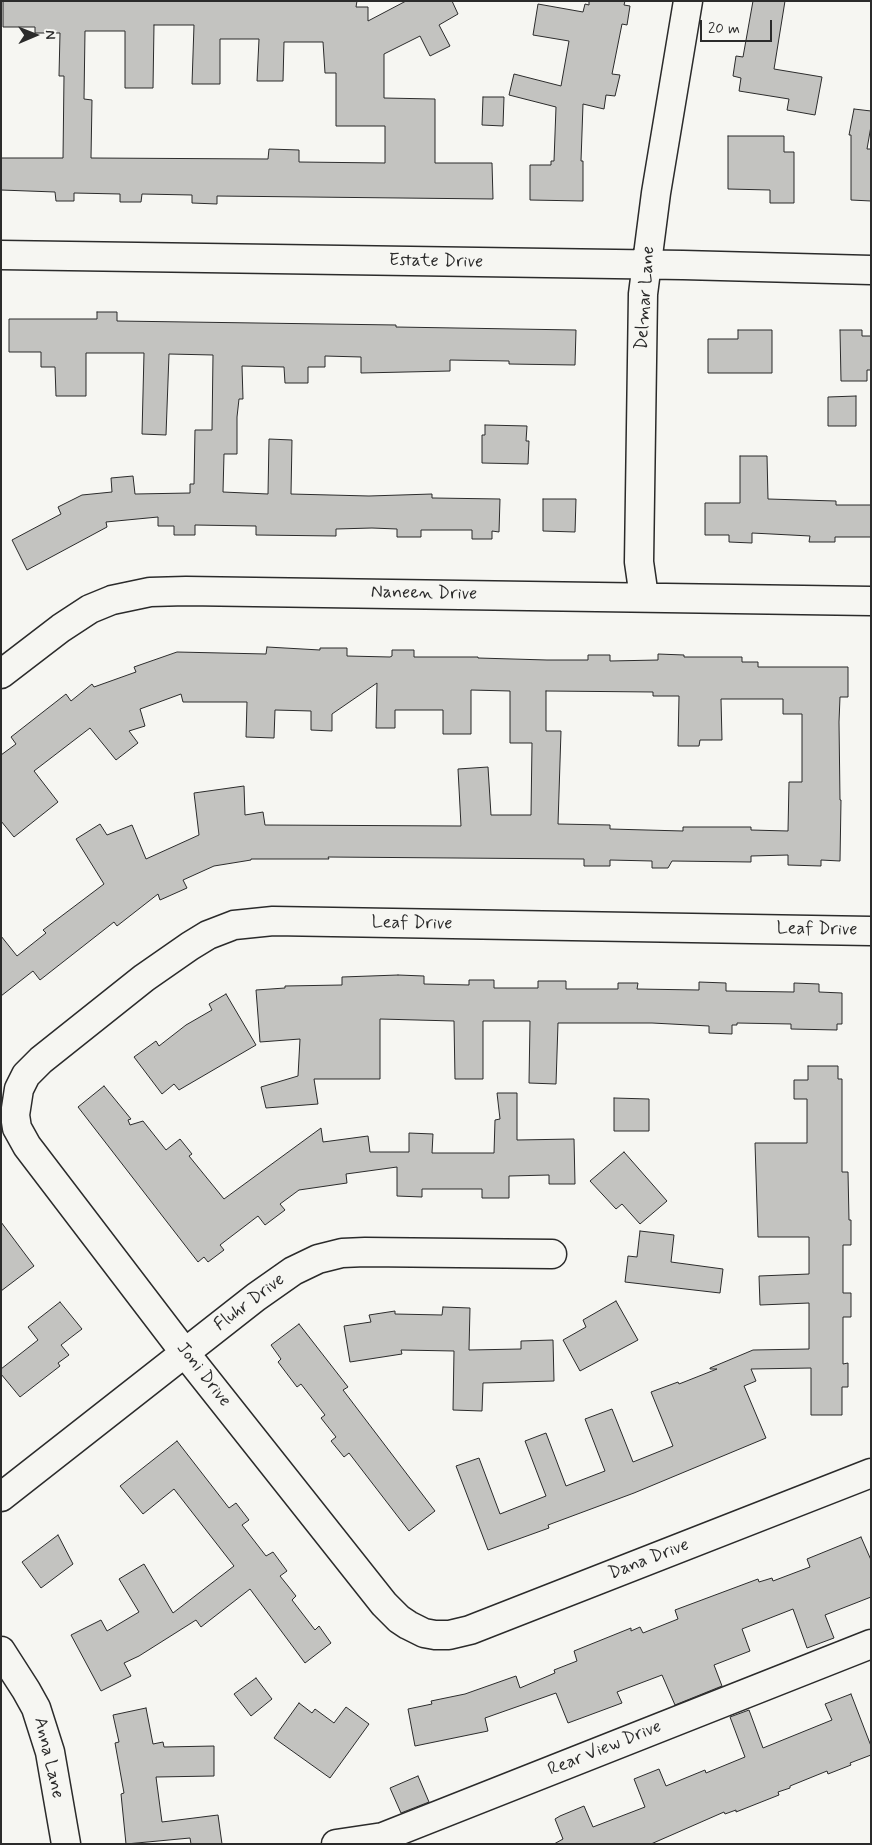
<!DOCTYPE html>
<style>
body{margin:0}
#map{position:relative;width:872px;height:1845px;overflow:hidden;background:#f6f6f2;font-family:Mynerve,sans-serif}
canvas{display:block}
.frame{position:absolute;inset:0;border:2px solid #2b2b2b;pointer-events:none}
.north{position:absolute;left:10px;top:10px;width:50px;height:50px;-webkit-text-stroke:4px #f6f6f2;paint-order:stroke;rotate:89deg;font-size:14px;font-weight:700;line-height:20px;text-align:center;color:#2b2b2b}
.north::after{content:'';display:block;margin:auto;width:18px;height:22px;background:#2b2b2b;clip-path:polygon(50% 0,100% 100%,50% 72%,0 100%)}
.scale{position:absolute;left:700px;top:20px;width:72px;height:22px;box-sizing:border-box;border:2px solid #2b2b2b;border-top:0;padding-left:6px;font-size:15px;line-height:18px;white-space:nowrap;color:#2b2b2b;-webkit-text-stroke:4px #f6f6f2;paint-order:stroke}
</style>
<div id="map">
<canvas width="872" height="1845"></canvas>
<div class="frame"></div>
<div class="north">N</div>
<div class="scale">20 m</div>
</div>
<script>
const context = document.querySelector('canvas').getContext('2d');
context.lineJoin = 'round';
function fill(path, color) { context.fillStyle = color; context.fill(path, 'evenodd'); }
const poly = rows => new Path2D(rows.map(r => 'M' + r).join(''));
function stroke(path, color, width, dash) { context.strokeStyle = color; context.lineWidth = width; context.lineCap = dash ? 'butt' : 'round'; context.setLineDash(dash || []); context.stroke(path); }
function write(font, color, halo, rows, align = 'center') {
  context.font = font + ' Mynerve,sans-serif'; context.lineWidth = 4; context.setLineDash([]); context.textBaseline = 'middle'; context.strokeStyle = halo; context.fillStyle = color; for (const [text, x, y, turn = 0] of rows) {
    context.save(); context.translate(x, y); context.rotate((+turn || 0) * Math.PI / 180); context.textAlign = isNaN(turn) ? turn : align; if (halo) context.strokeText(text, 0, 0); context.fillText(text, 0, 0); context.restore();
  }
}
const building = poly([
 [3,1,357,1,356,7,368,7,368,21,406,1,452,1,458,14,439,25,450,46,430,56,420,36,384,54,384,98,435,99,435,163,492,163,493,199,217,196,217,204,192,203,192,195,142,194,141,202,120,202,120,194,74,193,74,201,56,201,55,192,1,190,1,158,63,158,64,76,59,76,60,33,35,33,35,27,3,27,3,1],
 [154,25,194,25,192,84,220,84,220,39,259,39,257,81,283,81,284,42,323,42,325,73,336,73,336,126,385,126,385,163,299,162,299,150,269,149,268,159,91,158,92,100,84,99,85,31,125,31,125,88,153,88,154,25],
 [589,1,625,1,624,5,630,6,627,25,622,24,612,74,620,75,615,96,606,95,604,109,583,104,581,161,583,161,583,201,530,200,530,165,551,165,551,161,554,161,556,107,509,95,514,74,561,86,569,41,533,35,538,4,583,12,585,4,589,5,589,1],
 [753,1,785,1,774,69,822,77,815,115,787,110,789,99,739,91,741,78,733,76,736,56,743,57,753,1],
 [483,97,504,97,503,126,482,125,483,97],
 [854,109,871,111,871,126,867,149,871,149,871,201,851,200,851,135,849,135,854,109],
 [728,136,784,136,784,152,794,152,794,203,770,203,770,190,728,189,728,136],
 [97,312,117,312,117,321,396,325,396,327,576,330,575,365,509,364,509,361,450,360,450,371,361,373,361,357,325,356,325,367,308,367,308,383,285,383,284,367,242,366,243,399,239,399,237,417,237,454,224,454,223,492,268,494,269,439,292,440,291,494,369,496,432,494,432,498,434,498,500,499,499,532,492,531,492,539,472,539,472,530,421,530,421,537,397,537,397,529,372,528,336,529,336,536,256,535,256,526,195,525,195,535,174,535,174,526,158,526,158,517,106,522,107,527,27,570,12,540,61,514,58,507,82,495,112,492,111,478,133,476,135,494,190,493,190,484,194,484,195,430,212,430,213,355,169,354,166,435,142,434,144,353,86,353,86,396,56,396,55,367,41,367,41,352,9,352,9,319,97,319,97,312],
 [738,330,772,330,772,373,708,373,708,339,738,339,738,330],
 [840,330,862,330,862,336,871,336,871,370,867,370,867,381,841,381,840,330],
 [856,396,856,426,828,426,828,397,856,396],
 [485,425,527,426,526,441,529,441,528,464,482,463,482,435,485,435,485,425],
 [740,456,767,456,768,499,836,501,836,505,871,505,871,537,835,537,835,542,809,542,810,536,752,533,752,543,729,542,729,535,705,535,705,503,740,503,740,456],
 [543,499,576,499,575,532,543,531,543,499],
 [267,647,320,650,320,648,347,648,347,656,390,657,392,656,392,650,414,650,414,657,478,657,478,658,547,660,588,660,588,655,610,655,610,661,658,660,658,654,684,655,684,657,742,657,742,662,758,662,758,667,848,667,848,697,840,697,839,722,840,800,841,800,840,861,821,860,821,866,788,865,788,855,751,856,751,862,672,861,668,868,652,868,652,861,610,860,610,866,584,866,584,859,328,857,329,859,251,859,251,860,214,866,183,880,187,888,160,900,158,894,117,926,114,922,40,980,33,971,1,996,1,936,17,956,46,933,43,930,104,884,76,839,100,824,107,835,132,825,146,859,199,835,194,793,244,786,245,815,263,812,265,825,461,826,458,769,488,767,491,815,531,815,532,743,510,743,510,691,471,690,471,734,443,734,443,710,395,710,395,728,376,728,377,683,332,714,332,731,311,730,311,711,275,710,274,738,246,737,247,702,183,702,181,694,140,709,145,726,129,731,138,743,116,760,90,728,34,771,58,802,14,837,1,821,1,755,16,744,11,737,66,694,71,701,92,684,94,687,136,672,134,667,177,652,266,654,267,647],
 [546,691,653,692,653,696,679,696,678,746,699,746,700,740,722,740,721,699,783,699,783,714,802,714,802,782,789,782,788,831,751,830,751,827,683,827,683,831,610,829,610,825,558,824,561,731,546,731,546,691],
 [398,975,424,976,424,984,469,985,469,980,494,980,494,988,538,988,538,981,566,981,566,989,618,989,618,983,638,983,637,989,699,990,699,982,726,983,726,991,794,992,794,983,819,984,819,992,842,993,842,1024,837,1024,837,1030,791,1029,791,1024,737,1023,737,1025,732,1025,732,1034,709,1033,709,1026,652,1023,558,1023,556,1084,529,1083,530,1021,483,1021,483,1079,455,1079,454,1021,380,1019,380,1079,314,1079,318,1104,266,1108,261,1087,298,1076,300,1039,260,1042,256,990,285,988,285,986,342,985,342,977,398,975],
 [226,994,256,1045,179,1090,174,1084,162,1094,134,1057,156,1041,159,1046,186,1025,212,1010,209,1004,226,994],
 [808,1066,838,1066,838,1079,842,1079,842,1172,848,1172,849,1220,851,1220,851,1245,843,1245,843,1293,851,1293,851,1317,843,1317,843,1364,848,1363,848,1387,842,1387,842,1415,811,1415,811,1368,751,1369,756,1381,744,1386,766,1438,634,1493,548,1525,549,1528,488,1550,456,1466,479,1458,500,1514,546,1496,525,1441,546,1433,566,1486,605,1471,585,1419,612,1409,633,1462,673,1446,651,1392,678,1382,679,1384,717,1369,710,1369,710,1368,753,1350,809,1349,809,1303,760,1305,759,1276,809,1274,809,1237,758,1237,755,1143,807,1143,807,1099,794,1099,794,1080,808,1080,808,1066],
 [104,1086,131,1119,128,1120,130,1125,143,1121,166,1150,180,1139,192,1154,189,1156,224,1199,321,1128,323,1142,368,1136,370,1152,409,1152,409,1133,433,1134,432,1153,494,1153,495,1120,500,1119,497,1093,517,1093,517,1140,574,1139,575,1184,549,1184,549,1175,509,1176,509,1198,482,1198,482,1189,422,1189,422,1197,397,1196,397,1167,346,1174,347,1183,299,1190,280,1204,285,1210,265,1225,258,1216,220,1245,224,1250,208,1262,204,1257,198,1262,78,1107,104,1086],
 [614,1098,649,1099,649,1131,614,1131,614,1098],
 [624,1152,667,1201,640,1224,622,1204,616,1209,590,1181,624,1152],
 [1,1222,34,1266,1,1291,1,1222],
 [640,1231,674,1235,671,1262,723,1269,720,1293,625,1282,628,1256,637,1257,640,1231],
 [616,1301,638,1340,580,1371,563,1340,586,1327,583,1320,616,1301],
 [60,1302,82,1329,61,1345,69,1355,58,1363,60,1366,20,1397,1,1374,1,1369,38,1340,28,1327,60,1302],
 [443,1307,470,1308,469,1350,521,1349,521,1341,553,1340,554,1381,483,1383,482,1411,453,1410,454,1351,401,1350,402,1354,350,1362,344,1326,371,1322,369,1315,395,1311,395,1314,442,1315,443,1307],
 [299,1324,348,1387,343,1390,435,1511,409,1531,349,1453,344,1457,331,1441,336,1437,321,1418,325,1415,301,1384,297,1387,278,1362,281,1359,271,1345,299,1324],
 [177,1441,229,1508,236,1503,249,1520,242,1525,266,1556,273,1552,287,1571,280,1576,296,1596,292,1600,315,1630,319,1626,331,1643,305,1663,250,1589,201,1627,196,1620,139,1656,124,1663,131,1676,101,1691,71,1635,101,1620,107,1631,139,1612,119,1579,144,1564,173,1613,234,1566,174,1489,143,1514,120,1486,177,1441],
 [58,1535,73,1564,41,1588,22,1562,58,1535],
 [861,1537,871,1560,871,1597,825,1615,834,1638,807,1648,793,1609,742,1629,750,1651,714,1665,722,1686,675,1705,662,1675,617,1692,622,1703,568,1723,556,1693,485,1718,488,1731,415,1746,408,1709,432,1704,431,1701,465,1694,516,1676,520,1688,555,1673,554,1670,577,1661,574,1651,631,1628,631,1631,640,1627,643,1633,678,1619,675,1610,758,1579,759,1582,772,1578,773,1581,810,1567,807,1559,861,1537],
 [256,1678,272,1699,251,1716,234,1694,256,1678],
 [851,1694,871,1746,871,1755,850,1763,851,1765,828,1774,827,1771,790,1786,790,1788,778,1792,779,1795,736,1812,736,1810,725,1814,724,1812,651,1844,554,1844,563,1839,555,1819,560,1816,584,1806,593,1827,645,1807,634,1779,659,1769,666,1786,705,1770,706,1773,745,1757,730,1717,749,1710,763,1748,832,1720,825,1704,851,1694],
 [299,1703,312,1713,315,1709,334,1723,346,1707,369,1724,330,1778,274,1738,299,1703],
 [146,1708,153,1744,163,1742,164,1747,214,1746,214,1776,156,1777,162,1822,218,1815,222,1844,191,1844,190,1838,126,1844,121,1794,124,1793,115,1743,119,1742,113,1715,146,1708],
 [418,1776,429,1802,401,1813,390,1788,418,1776]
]);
fill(building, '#c3c3c0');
stroke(building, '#2b2b2b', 1);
const minor = poly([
 [1,255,683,265,871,270],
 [644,597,639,562,643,294,656,193,688,1],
 [1,674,61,628,90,609,112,600,150,592,186,591,871,601],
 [871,931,273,921,234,925,208,935,190,946,144,978,41,1060,26,1075,19,1089,15,1115,17,1128,27,1146,185,1353,384,1604,399,1619,408,1625,424,1633,435,1635,449,1635,470,1630,871,1473],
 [1,1497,256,1297,293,1271,318,1259,342,1253,365,1252,552,1254],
 [1,1651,26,1690,36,1708,50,1752,66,1844],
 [336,1844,383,1837,871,1644]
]);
stroke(minor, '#2b2b2b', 31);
stroke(minor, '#f6f6f2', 28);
write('18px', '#2b2b2b', '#f6f6f2', [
 ["Estate Drive",436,262,1],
 ["Delmar Lane",646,298,-86],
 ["Naneen Drive",424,594,1],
 ["Leaf Drive",412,924,1],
 ["Leaf Drive",817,930,1],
 ["Fluhr Drive",250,1303,-37],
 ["Joni Drive",203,1375,52],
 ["Dana Drive",649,1560,-21],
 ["Rear View Drive",605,1749,-22],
 ["Anna Lane",48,1758,77]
]);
</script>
